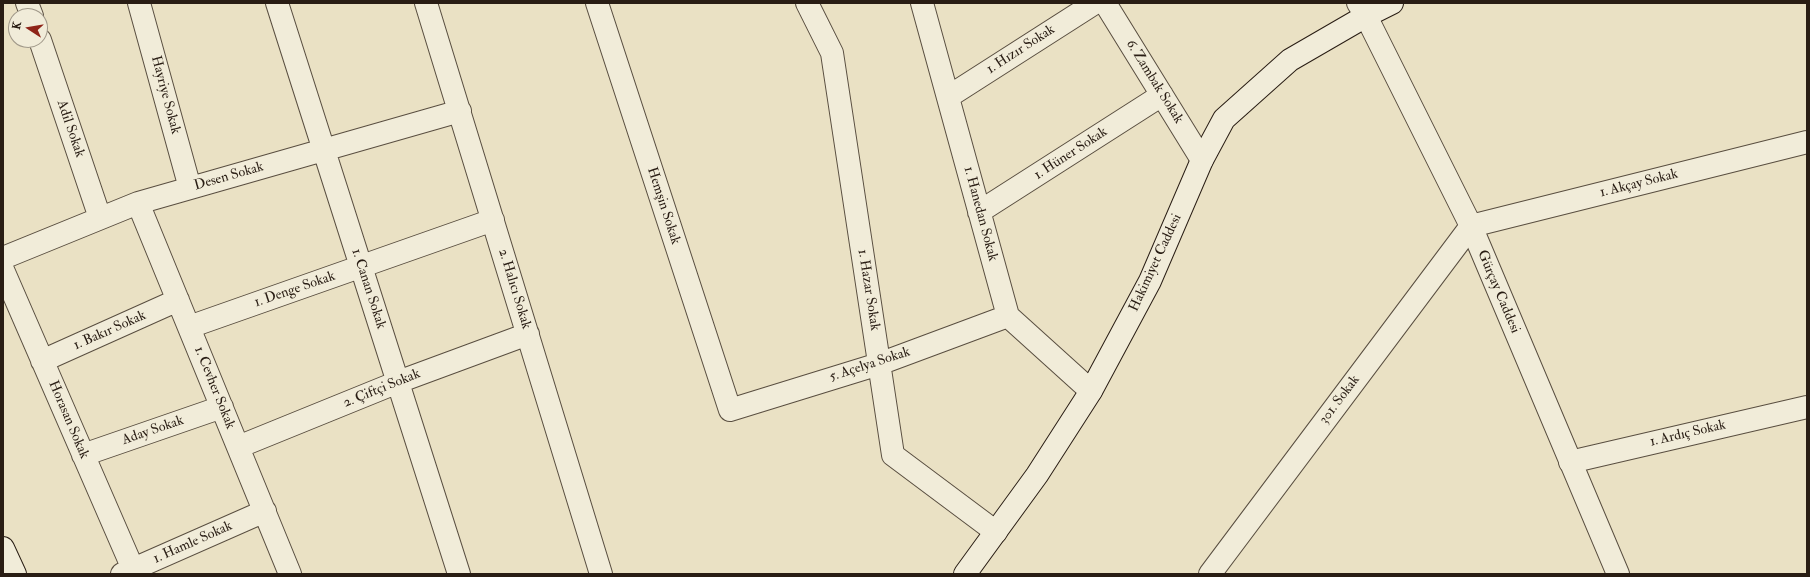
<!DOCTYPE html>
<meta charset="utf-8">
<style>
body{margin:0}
#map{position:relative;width:1810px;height:577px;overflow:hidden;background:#eae1c4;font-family:"IM FELL Double Pica",serif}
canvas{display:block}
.frame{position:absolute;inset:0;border:4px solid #291d14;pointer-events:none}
.north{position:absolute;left:8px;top:8px;width:40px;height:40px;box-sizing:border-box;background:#f1ecd9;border:1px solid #a1998a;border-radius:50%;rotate:282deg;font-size:11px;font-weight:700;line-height:16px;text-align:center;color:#291d14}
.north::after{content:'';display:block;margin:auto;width:14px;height:18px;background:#8f2418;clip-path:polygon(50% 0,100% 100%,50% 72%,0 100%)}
</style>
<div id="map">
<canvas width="1810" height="577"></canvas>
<div class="frame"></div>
<div class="north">K</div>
</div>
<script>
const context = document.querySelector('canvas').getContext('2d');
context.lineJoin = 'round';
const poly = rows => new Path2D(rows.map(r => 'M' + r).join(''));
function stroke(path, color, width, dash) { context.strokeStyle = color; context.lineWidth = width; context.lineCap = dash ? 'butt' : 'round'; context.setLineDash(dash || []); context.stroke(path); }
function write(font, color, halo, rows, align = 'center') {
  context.font = font + ' "IM FELL Double Pica",serif'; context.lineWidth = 3; context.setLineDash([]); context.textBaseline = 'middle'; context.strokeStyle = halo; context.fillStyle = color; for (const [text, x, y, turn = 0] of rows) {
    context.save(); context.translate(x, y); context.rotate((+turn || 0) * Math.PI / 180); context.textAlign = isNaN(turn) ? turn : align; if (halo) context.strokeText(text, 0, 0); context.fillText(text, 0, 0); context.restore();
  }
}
const minor = poly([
 [27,3,32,16],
 [139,3,190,188],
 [277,3,459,574],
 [426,3,601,574],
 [597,3,730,410,879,364,1008,316],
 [807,3,832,53,893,455,996,532],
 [922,3,1008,316,1091,391],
 [1105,3,1202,160],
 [1358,3,1366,16],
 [40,40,100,218],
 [948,97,1095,3],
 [138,203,290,574],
 [979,212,1162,95],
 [3,258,138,203,460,111],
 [3,270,133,569],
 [189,327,493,220],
 [42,361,178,300],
 [238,447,398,382,528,334],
 [83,455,222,407],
 [1570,462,1807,407],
 [122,574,265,511],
 [1210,574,1471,226,1807,142]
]);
const tertiary = poly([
 [1366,16,1471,226,1618,574]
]);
const secondary = poly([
 [3,548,15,574],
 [965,574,1037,475,1091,391,1150,281,1202,160,1224,119,1290,60,1366,16,1392,3]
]);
stroke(minor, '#594e40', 24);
stroke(tertiary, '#594e40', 24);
stroke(secondary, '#291d14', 24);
stroke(minor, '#f1ecd9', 22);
stroke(tertiary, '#f1ecd9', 22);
stroke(secondary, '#f1ecd9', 22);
write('14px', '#291d14', '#f1ecd9', [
 ["1. Hızır Sokak",1021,50,-33],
 ["6. Zambak Sokak",1154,82,58],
 ["Hayriye Sokak",165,95,75],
 ["Adil Sokak",70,129,71],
 ["1. Hüner Sokak",1071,154,-33],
 ["Desen Sokak",229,177,-16],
 ["1. Akçay Sokak",1639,184,-14],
 ["Hemşin Sokak",663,206,72],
 ["1. Hanedan Sokak",980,214,75],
 ["Hakimiyet Caddesi",1156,263,-65],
 ["1. Canan Sokak",368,289,72],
 ["2. Halıcı Sokak",514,289,73],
 ["1. Denge Sokak",295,290,-19],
 ["1. Hazar Sokak",868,290,81],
 ["Gürçay Caddesi",1498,292,67],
 ["1. Bakır Sokak",110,331,-24],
 ["5. Açelya Sokak",870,365,-18],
 ["1. Cevher Sokak",214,388,68],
 ["2. Çiftçi Sokak",382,389,-22],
 ["301. Sokak",1340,400,-53],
 ["Horasan Sokak",68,420,67],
 ["Aday Sokak",153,431,-19],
 ["1. Ardıç Sokak",1688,434,-13],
 ["1. Hamle Sokak",193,543,-24]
]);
</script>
